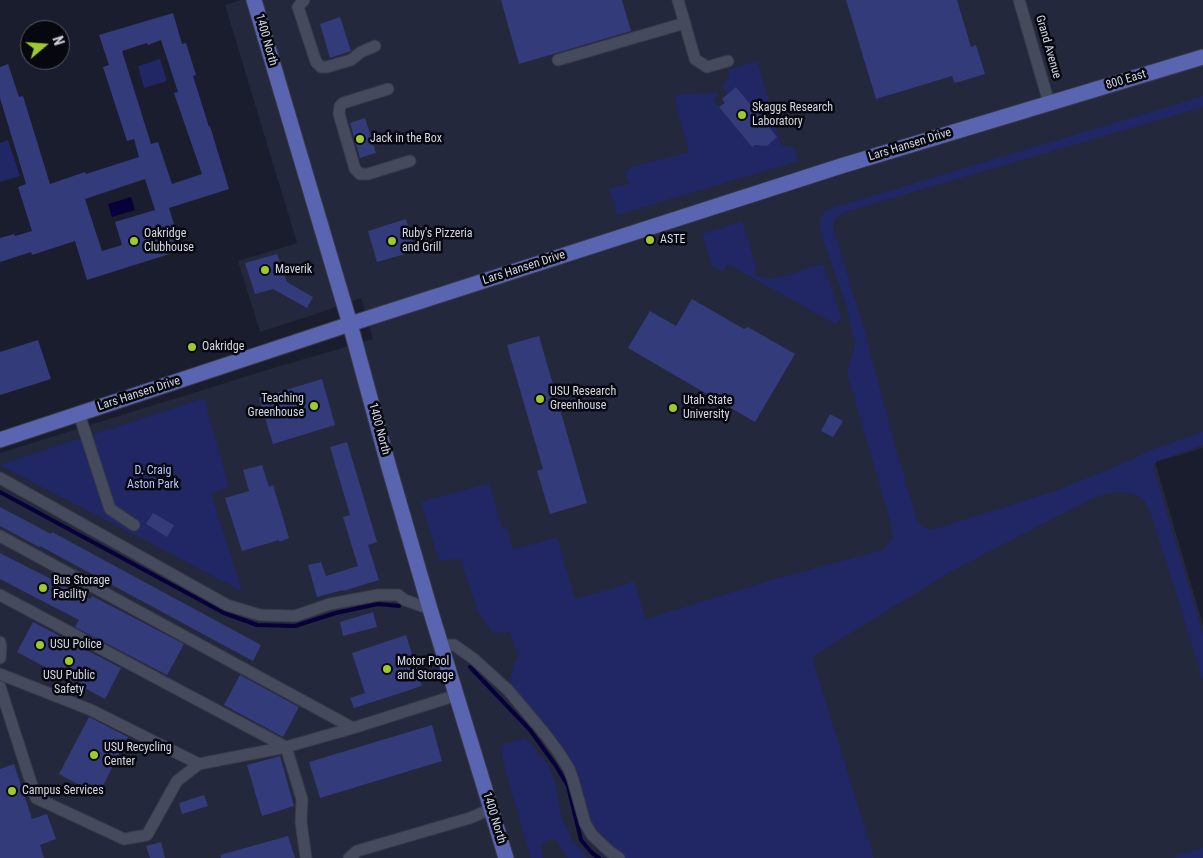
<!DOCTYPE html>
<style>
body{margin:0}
#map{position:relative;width:1203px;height:858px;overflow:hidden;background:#1a1d2e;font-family:"Roboto Condensed",sans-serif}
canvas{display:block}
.north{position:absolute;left:20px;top:20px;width:50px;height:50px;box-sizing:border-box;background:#07080f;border:1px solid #595b64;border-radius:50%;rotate:72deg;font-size:14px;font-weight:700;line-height:20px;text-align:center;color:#d4d7e3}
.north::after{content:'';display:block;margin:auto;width:18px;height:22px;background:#9fca2d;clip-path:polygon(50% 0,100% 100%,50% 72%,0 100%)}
</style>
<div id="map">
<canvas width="1203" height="858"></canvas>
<div class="north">N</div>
</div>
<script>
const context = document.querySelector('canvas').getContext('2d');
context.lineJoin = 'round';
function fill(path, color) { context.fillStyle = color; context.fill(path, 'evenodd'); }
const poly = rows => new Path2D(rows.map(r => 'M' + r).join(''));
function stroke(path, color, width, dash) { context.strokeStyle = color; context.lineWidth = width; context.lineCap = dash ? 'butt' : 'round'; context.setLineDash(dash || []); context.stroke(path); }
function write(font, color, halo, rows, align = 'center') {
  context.font = font + ' "Roboto Condensed",sans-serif'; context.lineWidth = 5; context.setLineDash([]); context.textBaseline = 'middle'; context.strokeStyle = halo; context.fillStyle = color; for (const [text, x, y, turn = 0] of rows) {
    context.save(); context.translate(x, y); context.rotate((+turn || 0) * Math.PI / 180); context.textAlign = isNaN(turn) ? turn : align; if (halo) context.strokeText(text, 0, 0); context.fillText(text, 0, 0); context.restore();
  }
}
fill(poly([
 [241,0,1203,0,1203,448,1155,462,1203,625,1203,858,0,858,0,453,270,369,373,339,361,298,316,314,260,332,238,261,297,243,225,5]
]), '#23283d');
fill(poly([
 [160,59,167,81,144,88,138,66],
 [757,61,782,146,794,147,798,161,617,215,609,189,629,184,625,173,632,167,689,152,676,105,676,95,686,94,714,93,716,92,719,94,713,100,752,147,758,143,767,146,777,137,736,88,728,94,722,86,729,79,729,69],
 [1203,96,1203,107,845,212,840,215,834,220,833,228,865,332,892,435,917,520,923,527,932,530,1054,491,1112,468,1151,450,1203,432,1203,445,1157,461,1153,467,1203,634,1203,680,1152,517,1148,507,1143,499,1134,494,1127,492,1114,492,1098,496,1060,515,952,571,812,657,874,858,626,858,615,851,599,837,588,821,580,792,509,684,515,660,519,658,510,632,493,633,478,612,460,559,439,561,421,502,489,483,502,527,507,529,513,550,557,537,575,599,614,588,634,581,646,619,775,579,883,550,893,537,890,521,847,373,855,346,846,304,822,238,820,228,820,219,825,211,832,208],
 [8,140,20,176,0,182,0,143],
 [742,221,756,265,755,272,755,275,768,279,789,275,807,268,823,264,841,316,837,325,728,264,724,270,720,271,712,266,702,234],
 [204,398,229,487,211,493,242,591,0,465],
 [525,738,547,763,555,782,561,816,572,840,588,858,568,858,555,839,541,843,543,858,531,858,507,776,500,745],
 [1203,848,1203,858,1170,858]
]), '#212664');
fill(poly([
 [131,197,135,210,112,217,108,204]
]), '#07003a');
stroke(poly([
 [0,492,224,613,257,625,295,626,336,613,378,604,399,606],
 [470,667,530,730,556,766,568,786,581,840,592,853,599,858]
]), '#07003a', 4);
fill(poly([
 [501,0,622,0,631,31,519,64],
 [846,0,957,0,971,47,976,45,985,74,955,83,952,76,876,99],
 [173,13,182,44,186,43,196,75,193,76,209,127,210,126,229,189,169,208,182,250,87,280,75,241,32,255,31,252,0,262,0,238,14,234,15,236,32,231,18,187,26,184,0,98,0,67,8,64,19,97,23,96,50,184,85,172,86,174,139,157,134,139,127,141,103,67,109,65,99,35],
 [161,40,178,92,174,93,202,174,172,184,158,142,151,144,122,51,147,43,148,45],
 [145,179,155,210,115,222,122,245,102,251,85,199],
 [340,17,351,51,330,58,320,24],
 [736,87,777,137,767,146,755,145,752,147,719,107,725,103,722,99],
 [365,118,376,153,360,158,350,123],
 [406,219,416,251,377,262,368,231],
 [277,254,287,282,313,297,307,308,273,289,255,294,245,263],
 [692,299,744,329,748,327,795,354,755,422,628,348,650,311,676,326],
 [539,336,587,503,550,514,537,471,543,469,507,345],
 [38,340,51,379,0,395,0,352],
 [322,379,335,425,273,444,259,398],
 [830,414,843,421,833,437,821,431],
 [347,442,377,542,368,545,379,580,343,591,343,590,317,597,308,565,321,562,326,576,358,566,343,517,350,515,330,447],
 [262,465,269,487,273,485,289,538,279,542,279,540,242,551,225,498,249,491,243,470],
 [0,507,51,534,52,532,261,645,253,661,40,546,39,547,0,526],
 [153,513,174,525,167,537,146,524],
 [0,553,90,599,92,596,184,644,167,675,75,627,79,620,0,579],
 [373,612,377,627,343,636,340,622],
 [33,622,121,668,105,699,17,652],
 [406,635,422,686,354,708,350,698,365,693,352,653],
 [240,675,299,707,283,737,224,705],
 [89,717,128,737,98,795,59,774],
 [432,725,442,761,320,798,309,762],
 [280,756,294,806,262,816,247,765],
 [14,764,32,819,47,814,56,839,40,845,44,858,0,858,0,769],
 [204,795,208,806,182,814,179,803],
 [288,836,295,858,221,858,220,855],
 [161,842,165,858,150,858,146,846]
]), '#333b7b');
const minor = poly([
 [304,0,298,7,316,62,321,67,327,67,351,60,361,52,375,46],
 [678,0,695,59,707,67,728,61],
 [1019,0,1049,103],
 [558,60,685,23],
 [388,89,343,103,340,106,339,114,355,169,360,174,368,174,410,161],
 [79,414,110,509,134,525],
 [0,478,227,605,260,615,295,616,330,604,378,595,398,595,405,600,430,609],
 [0,536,353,728],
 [0,595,286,747,302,799,301,822,306,858],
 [0,642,1,646,0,658],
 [441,645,454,645,474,659,508,690,545,734,559,753,569,769,573,780,585,823,592,835,609,851,619,858],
 [0,674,91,710,199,764,286,747,353,728,457,695],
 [0,687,36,798,124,839,147,835,177,781,199,764],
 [349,858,357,851,470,818,491,809]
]);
const major = poly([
 [254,0,350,324,388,464,430,609,506,858],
 [0,440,350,324,841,166,1203,57]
]);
stroke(minor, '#373946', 13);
stroke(major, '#373946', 17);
stroke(minor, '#454a5d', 11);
stroke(major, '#5a65b1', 15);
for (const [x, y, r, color] of [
 [742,115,5,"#9fca2d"],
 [360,139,5,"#9fca2d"],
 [650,240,5,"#9fca2d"],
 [134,241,5,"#9fca2d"],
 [392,241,5,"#9fca2d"],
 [265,270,5,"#9fca2d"],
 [192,347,5,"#9fca2d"],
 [540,399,5,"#9fca2d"],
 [314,406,5,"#9fca2d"],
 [673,408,5,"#9fca2d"],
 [43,588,5,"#9fca2d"],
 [40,645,5,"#9fca2d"],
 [69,661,5,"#9fca2d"],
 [387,669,5,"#9fca2d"],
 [94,755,5,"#9fca2d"],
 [12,791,5,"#9fca2d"]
]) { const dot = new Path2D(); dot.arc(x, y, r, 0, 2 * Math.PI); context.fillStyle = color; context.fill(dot); stroke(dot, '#07080f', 2); }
write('12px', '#d4d7e3', '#07080f', [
 ["1400 North",266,40,74],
 ["Grand Avenue",1048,47,74],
 ["800 East",1126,80,-17],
 ["Lars Hansen Drive",910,145,-17],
 ["Lars Hansen Drive",524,268,-18],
 ["Lars Hansen Drive",139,394,-18],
 ["1400 North",379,429,75],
 ["1400 North",494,818,73]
]);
write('12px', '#d4d7e3', '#07080f', [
 ["Skaggs Research",752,108],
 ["Laboratory",752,122],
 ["Jack in the Box",370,139],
 ["Oakridge",144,234],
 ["Clubhouse",144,248],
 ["Ruby's Pizzeria",402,234],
 ["and Grill",402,248],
 ["ASTE",660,240],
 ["Maverik",275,270],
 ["Oakridge",202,347],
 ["USU Research",550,392],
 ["Greenhouse",550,406],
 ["Teaching",304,399,"right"],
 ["Greenhouse",304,413,"right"],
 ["Utah State",683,401],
 ["University",683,415],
 ["Bus Storage",53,581],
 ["Facility",53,595],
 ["USU Police",50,645],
 ["Motor Pool",397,662],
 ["and Storage",397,676],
 ["USU Public",69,676,"center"],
 ["Safety",69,690,"center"],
 ["USU Recycling",104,748],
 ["Center",104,762],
 ["Campus Services",22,791]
], 'left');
write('12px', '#b4c1fb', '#07080f', [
 ["D. Craig",153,471],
 ["Aston Park",153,485]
]);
</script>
